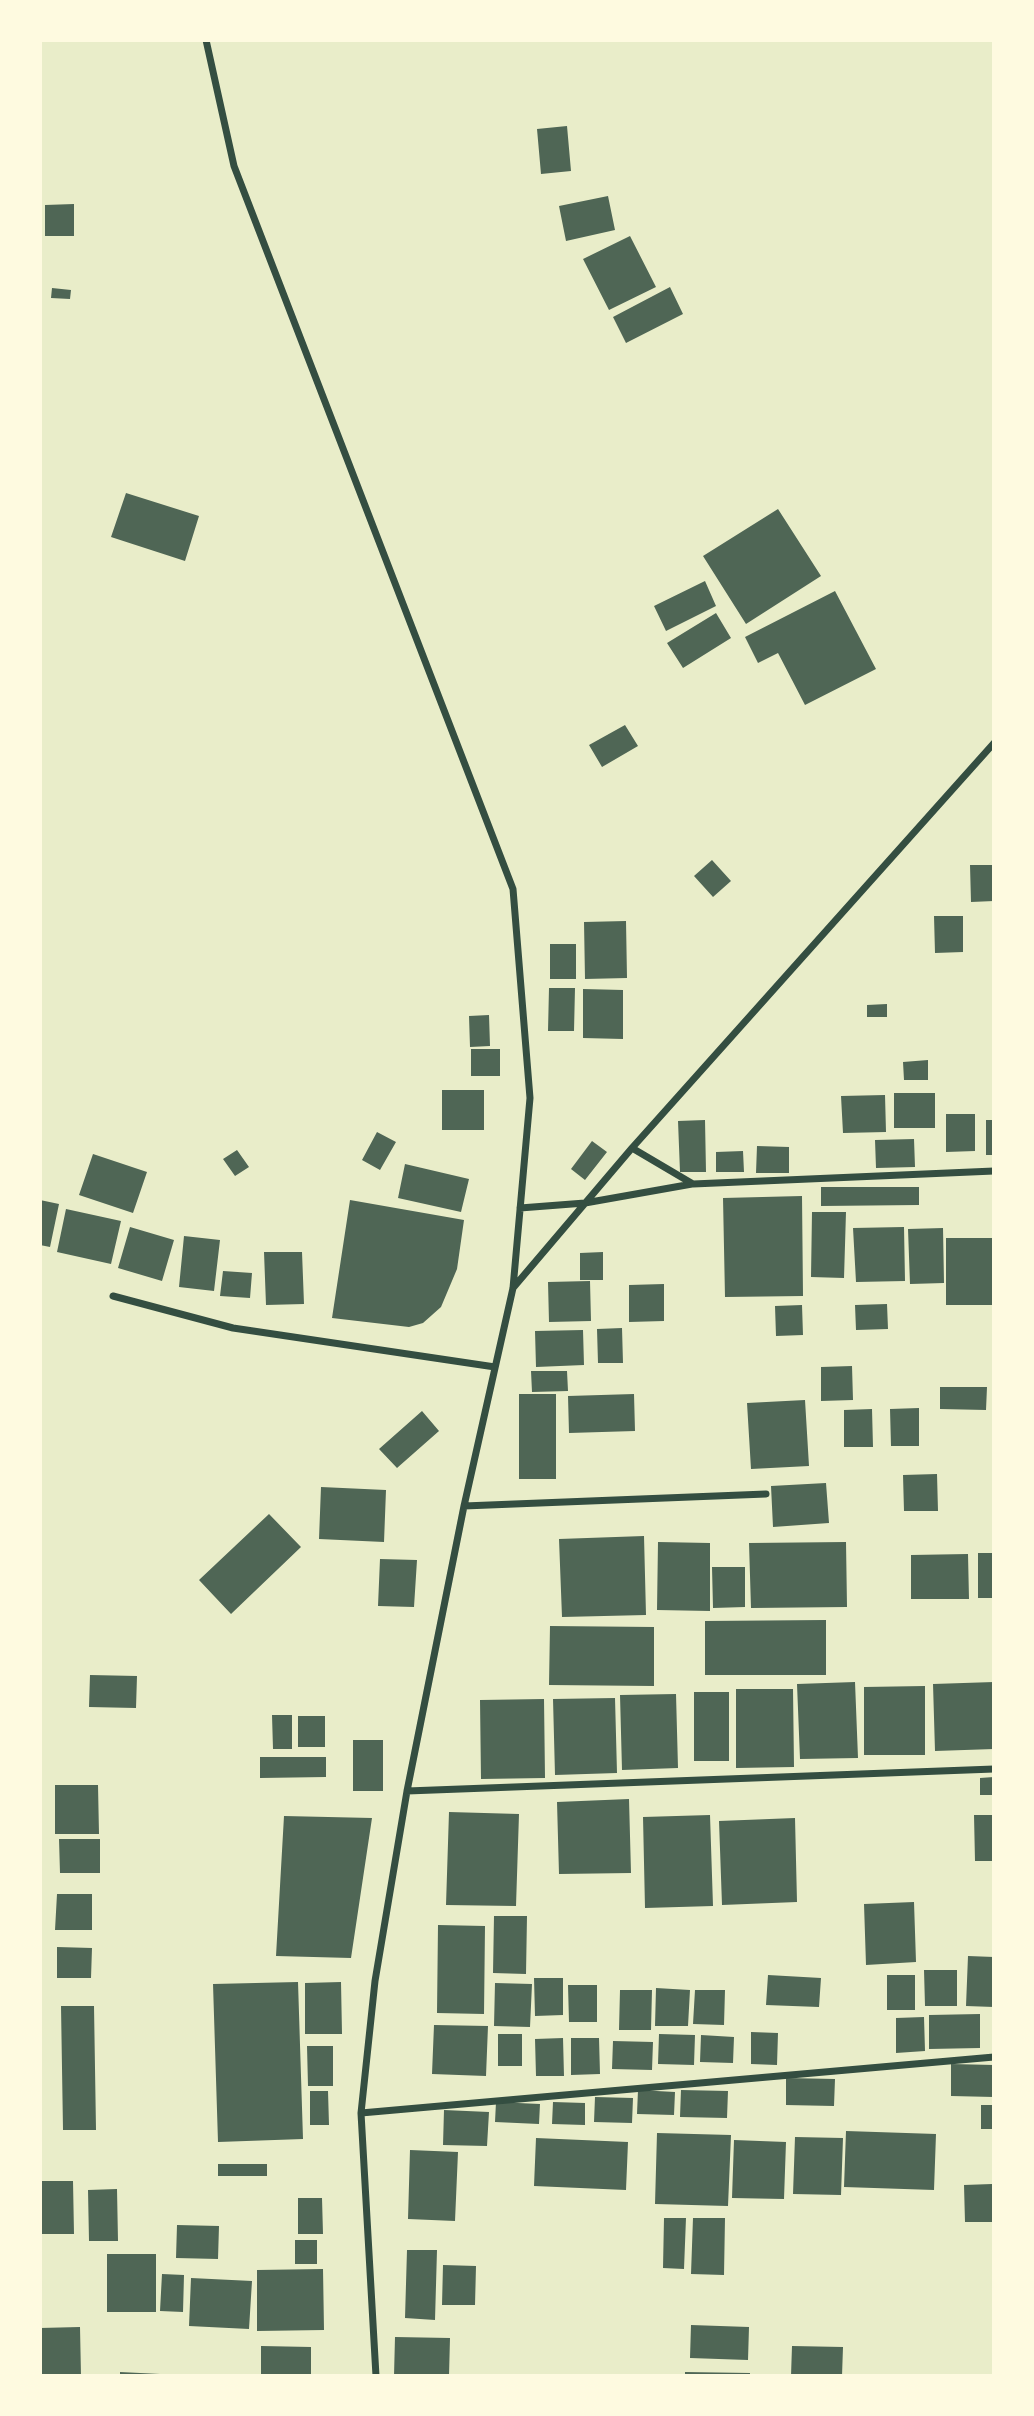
<!DOCTYPE html>
<style>
body{margin:0}
#map{position:relative;width:1034px;height:2416px;overflow:hidden;background:#e9edc9;font-family:Poppins,sans-serif}
canvas{display:block}
.frame{position:absolute;inset:0;border:42px solid #fefae0;pointer-events:none}
</style>
<div id="map">
<canvas width="1034" height="2416"></canvas>
<div class="frame"></div>
</div>
<script>
const context = document.querySelector('canvas').getContext('2d');
context.lineJoin = 'round';
function fill(path, color) { context.fillStyle = color; context.fill(path, 'evenodd'); }
const poly = rows => new Path2D(rows.map(r => 'M' + r).join(''));
function stroke(path, color, width, dash) { context.strokeStyle = color; context.lineWidth = width; context.lineCap = dash ? 'butt' : 'round'; context.setLineDash(dash || []); context.stroke(path); }
fill(poly([
 [567,126,571,171,541,174,537,129],
 [608,196,615,230,566,241,559,206],
 [74,204,74,236,45,236,45,205],
 [630,236,656,287,609,310,583,259],
 [670,287,683,314,626,343,613,317],
 [52,288,71,290,70,299,51,298],
 [126,493,199,516,185,561,111,537],
 [778,509,821,576,746,624,703,556],
 [705,581,716,606,666,631,654,606],
 [835,591,876,669,805,705,778,653,758,663,745,637],
 [716,613,731,638,683,668,667,643],
 [625,725,638,746,602,767,589,745],
 [712,860,731,881,713,897,694,876],
 [970,865,994,865,994,901,971,902],
 [934,916,963,916,963,952,935,953],
 [626,921,627,978,585,979,584,922],
 [550,944,576,944,576,979,550,979],
 [549,988,575,988,574,1031,548,1031],
 [583,989,623,990,623,1039,583,1038],
 [887,1004,887,1017,867,1017,867,1005],
 [489,1015,490,1046,470,1047,469,1016],
 [471,1049,500,1049,500,1076,471,1076],
 [928,1060,928,1080,904,1080,903,1062],
 [442,1090,484,1090,484,1130,442,1130],
 [894,1093,935,1093,935,1128,894,1128],
 [885,1095,886,1132,843,1133,841,1096],
 [946,1114,975,1114,975,1151,946,1152],
 [705,1120,706,1172,680,1172,678,1121],
 [986,1120,994,1120,994,1155,986,1155],
 [377,1132,396,1142,380,1170,362,1160],
 [914,1139,915,1167,876,1168,875,1140],
 [592,1141,607,1152,585,1180,571,1169],
 [757,1146,789,1147,789,1173,756,1173],
 [237,1150,249,1167,235,1176,223,1159],
 [743,1151,744,1172,716,1172,716,1152],
 [93,1154,147,1172,133,1213,79,1195],
 [405,1164,469,1179,461,1212,398,1198],
 [821,1187,919,1187,919,1205,821,1206],
 [802,1196,803,1296,725,1297,723,1198],
 [40,1200,59,1204,50,1247,40,1245],
 [350,1200,464,1220,457,1269,441,1307,423,1323,409,1327,332,1318],
 [66,1209,121,1221,111,1264,57,1252],
 [812,1212,846,1212,844,1278,811,1277],
 [130,1227,174,1240,162,1281,118,1268],
 [904,1227,905,1281,856,1282,853,1228],
 [943,1228,944,1283,910,1284,908,1229],
 [184,1236,220,1240,214,1291,179,1287],
 [946,1238,994,1238,994,1305,946,1305],
 [264,1252,302,1252,304,1304,266,1305],
 [603,1252,603,1280,580,1280,580,1253],
 [223,1271,252,1273,250,1298,220,1296],
 [590,1281,591,1321,549,1322,548,1282],
 [664,1284,664,1321,629,1322,629,1285],
 [887,1304,888,1329,856,1330,855,1305],
 [802,1305,803,1335,776,1336,775,1306],
 [622,1328,623,1363,598,1363,597,1329],
 [583,1330,584,1365,536,1367,535,1331],
 [852,1366,853,1400,821,1401,821,1367],
 [531,1371,567,1371,568,1391,532,1392],
 [940,1387,987,1387,986,1410,940,1409],
 [519,1394,556,1394,556,1479,519,1479],
 [634,1394,635,1431,569,1433,568,1396],
 [805,1400,809,1466,751,1469,747,1403],
 [919,1408,919,1446,891,1446,890,1409],
 [872,1409,873,1447,844,1447,844,1410],
 [422,1411,439,1431,397,1468,379,1449],
 [937,1474,938,1511,904,1511,903,1475],
 [826,1483,829,1523,773,1527,771,1486],
 [321,1487,386,1490,384,1542,319,1539],
 [269,1514,301,1547,231,1614,199,1580],
 [644,1536,646,1615,562,1617,559,1539],
 [658,1542,710,1543,710,1611,657,1610],
 [846,1542,847,1607,751,1608,749,1543],
 [978,1553,994,1553,994,1598,978,1598],
 [968,1554,969,1599,911,1599,911,1555],
 [380,1559,417,1560,414,1607,378,1606],
 [712,1567,745,1567,745,1607,713,1608],
 [826,1620,826,1675,705,1675,705,1621],
 [550,1626,654,1627,654,1686,549,1685],
 [90,1675,137,1676,136,1708,89,1707],
 [855,1682,858,1758,800,1759,797,1684],
 [994,1682,994,1749,935,1751,933,1684],
 [925,1686,925,1755,864,1755,864,1687],
 [736,1689,793,1689,794,1767,736,1768],
 [694,1692,729,1692,729,1761,694,1761],
 [676,1694,678,1768,622,1770,620,1695],
 [615,1698,617,1773,555,1775,553,1699],
 [544,1699,545,1778,481,1779,480,1700],
 [272,1715,292,1715,292,1749,273,1749],
 [298,1716,325,1716,325,1747,298,1747],
 [353,1740,383,1740,383,1791,353,1791],
 [260,1757,326,1757,326,1777,260,1778],
 [994,1777,994,1795,980,1795,980,1778],
 [55,1785,98,1785,99,1834,55,1834],
 [629,1799,631,1873,559,1874,557,1802],
 [449,1812,519,1814,516,1906,446,1905],
 [710,1815,713,1906,645,1908,643,1817],
 [974,1815,994,1815,994,1861,975,1861],
 [284,1816,372,1818,351,1958,276,1956],
 [795,1818,797,1902,722,1905,719,1821],
 [59,1839,100,1839,100,1873,60,1873],
 [57,1894,92,1894,92,1930,55,1930],
 [914,1902,916,1962,866,1965,864,1904],
 [494,1916,527,1916,526,1974,493,1973],
 [438,1925,485,1926,484,2014,437,2013],
 [57,1947,92,1948,91,1978,57,1978],
 [968,1956,994,1957,994,2007,966,2006],
 [924,1970,957,1970,957,2006,925,2006],
 [768,1975,821,1978,819,2007,766,2005],
 [887,1975,915,1975,915,2010,887,2010],
 [534,1978,563,1978,563,2015,535,2016],
 [298,1982,303,2139,218,2142,213,1984],
 [341,1982,342,2034,305,2034,305,1983],
 [495,1983,532,1984,530,2027,494,2026],
 [568,1985,597,1985,597,2022,569,2022],
 [656,1988,690,1990,688,2026,655,2026],
 [620,1990,652,1990,651,2030,619,2030],
 [695,1990,725,1990,724,2025,693,2024],
 [61,2006,94,2006,96,2130,63,2130],
 [980,2014,980,2048,929,2049,929,2015],
 [924,2017,925,2051,896,2053,896,2018],
 [434,2025,488,2026,486,2076,432,2074],
 [751,2032,778,2033,777,2065,751,2064],
 [498,2034,522,2034,522,2066,498,2066],
 [659,2034,695,2035,694,2065,658,2064],
 [701,2035,734,2037,733,2063,700,2062],
 [563,2038,564,2076,536,2076,535,2039],
 [571,2038,599,2038,600,2074,571,2075],
 [613,2041,653,2042,652,2070,612,2069],
 [307,2046,333,2046,333,2086,308,2086],
 [951,2064,994,2065,994,2097,951,2096],
 [786,2078,835,2079,834,2106,786,2105],
 [638,2090,675,2092,674,2115,637,2114],
 [681,2090,728,2091,727,2118,680,2117],
 [310,2091,328,2091,329,2125,310,2125],
 [595,2097,633,2098,632,2123,594,2122],
 [496,2102,540,2104,539,2124,495,2122],
 [553,2102,585,2103,585,2125,552,2124],
 [981,2105,994,2105,994,2129,981,2129],
 [444,2110,489,2112,487,2146,443,2145],
 [846,2131,936,2134,934,2190,844,2187],
 [657,2133,731,2135,728,2206,655,2204],
 [795,2137,843,2138,841,2195,793,2194],
 [536,2138,628,2142,626,2190,534,2186],
 [734,2140,786,2142,784,2199,732,2198],
 [410,2150,458,2152,455,2221,408,2219],
 [218,2164,267,2164,267,2176,218,2176],
 [40,2181,73,2181,74,2234,40,2234],
 [992,2184,993,2222,965,2222,964,2185],
 [117,2189,118,2241,89,2241,88,2190],
 [298,2198,322,2198,323,2234,298,2234],
 [664,2218,686,2218,684,2269,663,2268],
 [693,2218,725,2218,724,2275,691,2274],
 [177,2225,219,2226,218,2259,176,2258],
 [295,2240,317,2240,317,2264,295,2264],
 [407,2250,437,2250,435,2320,405,2318],
 [107,2254,156,2254,156,2312,107,2312],
 [443,2265,476,2266,475,2305,442,2305],
 [323,2269,324,2330,257,2331,257,2270],
 [162,2274,184,2275,183,2312,160,2311],
 [191,2278,252,2281,249,2329,189,2326],
 [691,2325,749,2327,748,2360,690,2358],
 [80,2327,81,2376,40,2376,40,2328],
 [395,2337,450,2338,449,2376,394,2376],
 [261,2346,311,2347,311,2376,261,2376],
 [792,2346,843,2347,842,2376,791,2376],
 [120,2372,160,2374,160,2376,120,2376],
 [685,2372,750,2373,750,2376,685,2376]
]), '#4f6655');
stroke(poly([
 [206,40,234,166,513,889,530,1098,513,1288,464,1506,407,1791,375,1981,361,2113,376,2376],
 [632,1148,693,1184,994,1171],
 [520,1208,585,1203,692,1184],
 [513,1288,632,1148,994,743],
 [113,1296,233,1328,495,1367],
 [464,1506,766,1494],
 [407,1791,994,1769],
 [361,2113,994,2057]
]), '#344e41', 7);
</script>
